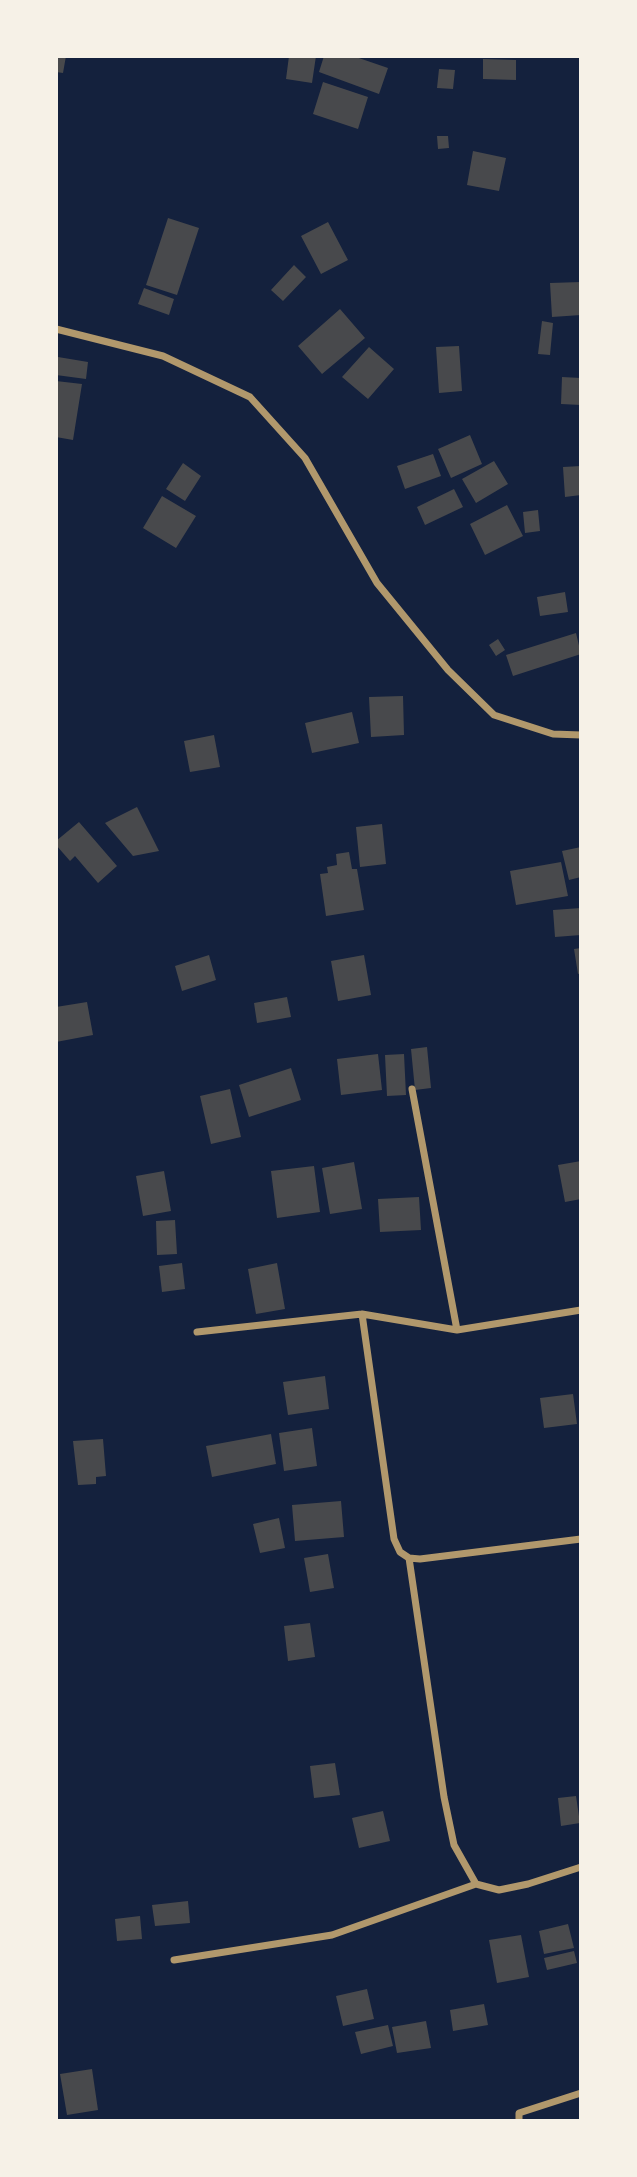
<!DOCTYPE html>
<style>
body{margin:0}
#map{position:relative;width:637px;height:2177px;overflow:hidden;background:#14213d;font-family:Helvetica,sans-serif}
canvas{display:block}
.frame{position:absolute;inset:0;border:58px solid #f6f1e7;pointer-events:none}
</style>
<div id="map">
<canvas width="637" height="2177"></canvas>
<div class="frame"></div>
</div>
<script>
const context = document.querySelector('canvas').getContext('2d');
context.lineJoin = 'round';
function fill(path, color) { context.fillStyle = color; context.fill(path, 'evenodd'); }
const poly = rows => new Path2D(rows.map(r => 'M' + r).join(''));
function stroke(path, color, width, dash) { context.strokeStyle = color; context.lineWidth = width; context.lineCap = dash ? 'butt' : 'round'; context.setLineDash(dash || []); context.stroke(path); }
fill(poly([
 [56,56,66,56,63,73,56,72],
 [289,56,316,56,312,83,286,79],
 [324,56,353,56,388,68,379,94,319,72],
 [483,59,516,60,516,80,483,79],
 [439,69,455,70,453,89,437,88],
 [323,82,368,97,358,129,313,114],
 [437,136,448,136,449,148,438,149],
 [473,151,506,158,499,191,467,185],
 [168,218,199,228,177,295,146,285],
 [328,222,348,260,321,274,301,236],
 [294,265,306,277,283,301,271,290],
 [581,282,581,315,552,317,550,283],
 [144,288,174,299,169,315,138,304],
 [340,309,365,338,322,374,298,346],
 [542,321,553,323,550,355,538,354],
 [459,346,462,391,439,393,436,347],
 [369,347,394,369,368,399,342,377],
 [58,357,88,362,86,379,56,375],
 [562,377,581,378,581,405,561,404],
 [56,381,82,384,73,440,56,437],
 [470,435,482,464,451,478,438,449],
 [433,454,441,476,405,489,397,466],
 [494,461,508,484,476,503,462,479],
 [183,463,201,476,185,501,166,489],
 [581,466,581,495,565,497,563,467],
 [454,489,463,507,425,525,417,507],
 [162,496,196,516,176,548,143,528],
 [507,505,523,536,485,555,470,524],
 [538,510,540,531,525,533,523,512],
 [565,592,568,612,540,616,537,597],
 [576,633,581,654,513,676,506,655],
 [498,639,505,650,496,656,489,645],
 [403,696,404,735,371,737,369,697],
 [352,712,359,743,312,753,305,723],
 [214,735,220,767,190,772,184,741],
 [137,807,159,851,133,856,105,823],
 [79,822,117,866,98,883,75,856,70,861,56,845,56,841],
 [382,824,386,864,360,867,356,827],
 [581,847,581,877,569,880,562,851],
 [349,852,352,869,357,869,364,910,326,916,320,874,328,873,327,867,337,865,336,854],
 [561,862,568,896,516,905,510,871],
 [581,908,581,935,555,937,553,910],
 [581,948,581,973,578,974,574,949],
 [209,955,216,980,182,991,175,966],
 [364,955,371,995,338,1001,331,961],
 [287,997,291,1017,257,1023,254,1003],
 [87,1002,93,1035,56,1042,56,1007],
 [427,1047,431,1088,415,1090,411,1049],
 [378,1054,382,1090,341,1095,337,1059],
 [404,1054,406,1095,387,1096,385,1055],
 [291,1068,301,1100,249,1117,239,1085],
 [230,1089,241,1137,211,1144,200,1096],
 [581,1161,581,1199,565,1202,558,1165],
 [354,1162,362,1209,330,1214,322,1168],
 [314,1166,320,1212,277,1218,271,1171],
 [164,1171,171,1211,143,1216,136,1176],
 [419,1197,421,1230,380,1232,378,1199],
 [175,1220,177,1254,157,1255,156,1221],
 [182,1263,185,1289,162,1292,159,1266],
 [277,1263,285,1309,256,1314,248,1269],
 [325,1376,329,1409,288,1415,283,1382],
 [573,1394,577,1424,544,1428,540,1398],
 [312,1428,317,1466,284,1471,279,1433],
 [271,1434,276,1464,212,1477,206,1446],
 [103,1439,106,1476,96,1477,96,1484,78,1485,73,1441],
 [341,1501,344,1537,295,1541,292,1505],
 [279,1518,285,1548,260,1553,253,1524],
 [328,1554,334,1588,310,1592,304,1558],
 [310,1623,315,1657,288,1661,284,1626],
 [335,1763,340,1795,314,1798,310,1766],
 [576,1796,580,1823,561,1826,558,1798],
 [383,1811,390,1841,359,1848,352,1818],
 [188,1901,190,1923,155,1926,152,1905],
 [140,1916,142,1939,117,1941,115,1919],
 [568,1924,574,1948,544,1954,539,1931],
 [521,1935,529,1977,497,1983,489,1940],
 [574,1951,577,1963,547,1970,544,1958],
 [367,1989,374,2019,343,2026,336,1996],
 [484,2004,488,2025,453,2031,450,2010],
 [426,2021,431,2048,397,2053,392,2027],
 [388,2025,393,2046,361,2054,355,2032],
 [92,2069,98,2110,67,2115,60,2074]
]), '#48494c');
stroke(poly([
 [56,329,163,356,250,397,305,458,377,583,448,670,494,715,553,734,581,735],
 [412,1089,457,1330],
 [362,1314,394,1539,400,1552,409,1558,420,1559,581,1539],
 [197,1332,362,1314,457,1330,581,1310],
 [409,1558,444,1797,454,1845,476,1884,499,1890,528,1884,581,1867],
 [174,1960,332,1935,476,1884],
 [519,2121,519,2113,581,2093]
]), '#b1986c', 7);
</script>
